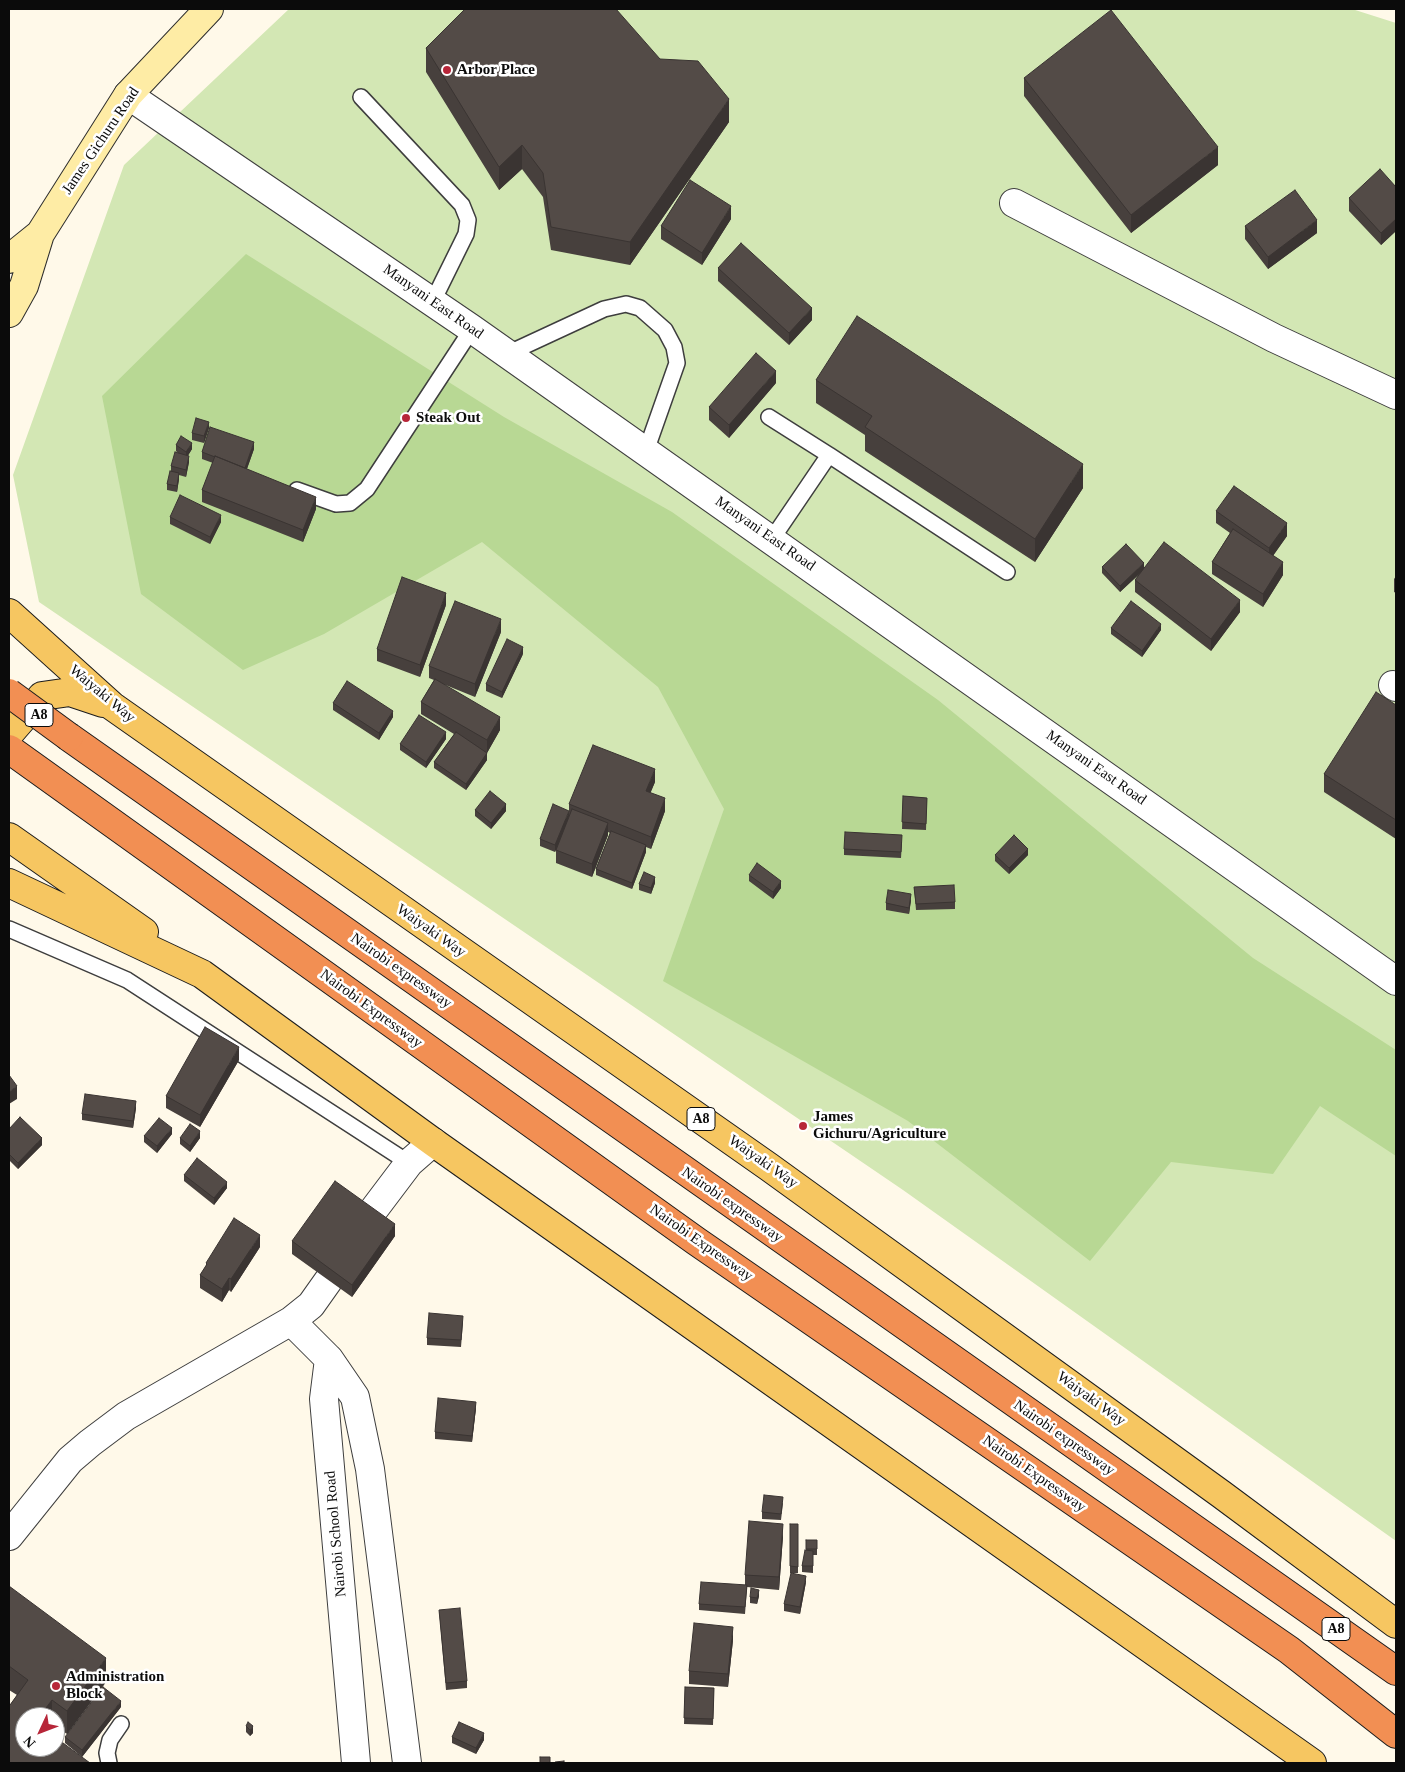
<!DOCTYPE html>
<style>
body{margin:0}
#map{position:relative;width:1405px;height:1772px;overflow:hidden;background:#fff9e9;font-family:"Times New Roman",serif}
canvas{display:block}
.frame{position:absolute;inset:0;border:10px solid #0b0b0b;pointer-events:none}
.north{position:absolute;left:15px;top:1707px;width:50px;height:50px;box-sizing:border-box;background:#fff;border:1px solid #9d9d9d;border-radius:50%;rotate:227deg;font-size:14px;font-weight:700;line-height:20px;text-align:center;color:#0b0b0b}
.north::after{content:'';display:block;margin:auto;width:18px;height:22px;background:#b72639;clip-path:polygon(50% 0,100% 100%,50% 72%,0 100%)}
</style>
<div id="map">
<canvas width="1405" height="1772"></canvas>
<div class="frame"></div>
<div class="north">N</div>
</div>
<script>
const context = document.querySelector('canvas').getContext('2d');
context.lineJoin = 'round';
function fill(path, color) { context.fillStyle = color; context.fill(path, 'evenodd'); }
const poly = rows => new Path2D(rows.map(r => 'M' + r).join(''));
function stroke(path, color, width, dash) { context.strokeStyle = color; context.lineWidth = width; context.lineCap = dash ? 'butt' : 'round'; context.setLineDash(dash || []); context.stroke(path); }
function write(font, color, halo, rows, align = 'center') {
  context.font = font + ' "Times New Roman",serif'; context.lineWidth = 5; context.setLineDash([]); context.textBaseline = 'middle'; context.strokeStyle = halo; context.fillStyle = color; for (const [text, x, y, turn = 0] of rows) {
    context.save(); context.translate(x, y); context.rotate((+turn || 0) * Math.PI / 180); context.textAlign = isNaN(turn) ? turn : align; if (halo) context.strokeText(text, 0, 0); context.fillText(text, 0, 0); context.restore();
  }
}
fill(poly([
 [289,9,1352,9,1396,23,1396,1541,903,1190,39,602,13,475,124,165]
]), '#d3e7b4');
fill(poly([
 [246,254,504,417,672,512,938,700,1253,958,1396,1050,1396,1156,1320,1106,1273,1174,1171,1162,1090,1261,908,1121,663,981,724,809,658,687,482,542,324,634,243,670,141,594,102,396]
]), '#b8d894');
const lane = poly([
 [361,97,462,205,468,220,466,234,433,301],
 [507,354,604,309,626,304,640,308,665,330,674,347,677,363,646,451],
 [769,417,829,455],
 [297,490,336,504,350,503,367,489,472,329],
 [772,539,829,455,1007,572],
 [9,929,127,980,409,1163],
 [109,1763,107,1753,110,1740,121,1724]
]);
const street = poly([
 [128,95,472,329,1396,981],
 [1014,203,1274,338,1396,395],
 [1393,685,1396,687],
 [369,1216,409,1163,433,1142],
 [291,1321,329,1359,355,1397,370,1469,407,1763],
 [329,1359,324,1399,356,1763],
 [9,1536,70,1460,90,1443,126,1416,291,1321,311,1305,328,1281]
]);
const secondary = poly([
 [9,259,40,234],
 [9,313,24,286,40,234,128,95,209,9]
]);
const primary = poly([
 [9,613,112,706,769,1167,1221,1494,1396,1624],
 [9,734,42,696,70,692,103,703],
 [9,837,144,932],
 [9,883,202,974,433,1142,1312,1763]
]);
const highway = poly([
 [69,737,1396,1671],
 [9,749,696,1241,1289,1650,1396,1734]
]);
stroke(lane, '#3e3e3e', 18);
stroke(street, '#3e3e3e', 30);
stroke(secondary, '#2d2d2d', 30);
stroke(primary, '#1c1c1c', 30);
stroke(highway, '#1c1c1c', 30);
stroke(lane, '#fff', 15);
stroke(street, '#fff', 28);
stroke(secondary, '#feeca5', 28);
stroke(primary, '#f6c661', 28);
stroke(highway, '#f28f53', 28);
const highwayBridge = poly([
 [9,693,69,737]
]);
stroke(highwayBridge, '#1c1c1c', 30, []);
stroke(highwayBridge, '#f28f53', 28);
fill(poly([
 [426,48,660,59,729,122,630,265,551,250,543,197,522,169,499,190,426,72],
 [1024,78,1218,165,1131,233,1024,96],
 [1396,187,1396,231,1381,245,1349,211,1349,198],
 [731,219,702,265,661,239,661,226],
 [1245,226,1317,233,1268,269,1245,239],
 [718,268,812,320,789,345,718,281],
 [816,380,1083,488,1035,562,865,451,865,435,816,403],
 [776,383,729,438,709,420,709,407],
 [209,428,204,443,192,440,192,433],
 [176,445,192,449,188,455,189,462,186,477,179,475,179,479,177,492,167,490,167,484,171,471,171,466,178,453,176,451],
 [254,449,247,469,316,509,303,542,202,502,202,490,213,463,202,459,202,452],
 [1216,511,1287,536,1273,556,1283,575,1263,607,1212,574,1212,562,1230,533,1216,523],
 [170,517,221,522,210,544,170,524],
 [1102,567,1144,569,1240,612,1211,651,1135,592,1135,580,1141,572,1120,592,1102,573],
 [1396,576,1396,593,1394,592,1394,579],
 [446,605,420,677,377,661,377,649],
 [1111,628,1161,630,1142,657,1111,634],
 [501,632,475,697,443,684,500,730,487,753,487,760,466,790,434,768,434,762,454,734,421,714,421,702,434,680,429,678,429,666],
 [523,654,502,698,486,691,486,684],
 [333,703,393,717,379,740,333,710],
 [1396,705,1396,839,1324,792,1324,774],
 [446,739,426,768,400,750,400,744],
 [655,782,650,793,665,811,651,849,646,847,646,852,632,889,596,875,596,869,610,833,608,832,608,835,592,877,556,863,556,850,555,852,540,846,540,839,569,817,569,804],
 [903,796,927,798,926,830,902,829],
 [475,810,506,811,491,829,475,816],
 [902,842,901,858,844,855,844,849],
 [995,855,1028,855,1009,874,995,861],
 [749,875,781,888,773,899,749,881],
 [655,883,651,894,639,890,639,884],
 [914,887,955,902,955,909,916,910],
 [911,900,909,914,886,910,886,903],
 [239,1060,200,1127,166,1108,166,1096],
 [136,1108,133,1128,82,1120,82,1114],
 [9,1129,42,1145,18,1169,9,1160],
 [172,1134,157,1153,144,1142,144,1136],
 [180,1138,200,1138,190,1152,180,1144],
 [184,1175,227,1188,214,1205,184,1181],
 [395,1236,352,1297,292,1254,292,1241],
 [260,1247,231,1292,229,1290,222,1302,200,1288,200,1275,206,1266,206,1263],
 [463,1322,461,1347,427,1345,427,1338],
 [476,1408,472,1442,435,1439,435,1432],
 [783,1503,781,1520,762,1519,762,1512],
 [790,1524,798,1524,798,1573,790,1573],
 [783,1536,779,1590,747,1587,745,1614,699,1610,699,1604,745,1585,745,1575],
 [806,1540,817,1540,817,1555,813,1555,813,1573,802,1572,802,1566,806,1550],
 [806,1582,800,1614,784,1611,784,1604],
 [9,1586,106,1682,67,1734,55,1726,55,1717,25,1717,10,1705,17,1695,9,1690],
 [759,1596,757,1604,750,1603,750,1597],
 [439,1610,467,1681,467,1688,446,1690],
 [733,1640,728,1687,689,1684,689,1671],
 [685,1687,714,1688,713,1725,684,1724],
 [121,1707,82,1757,65,1743,65,1737],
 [246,1726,253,1733,250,1736,246,1732],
 [452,1737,484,1740,476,1754,452,1743]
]), '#47403d');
fill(poly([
 [729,99,729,122,630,265,630,242],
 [522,145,522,169,499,190,499,167],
 [1218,147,1218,165,1131,233,1131,215],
 [731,206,731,219,702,265,702,253],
 [1396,219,1396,231,1381,245,1381,233],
 [1317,220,1317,233,1268,269,1268,257],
 [812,308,812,320,789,345,789,333],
 [776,371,776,383,729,438,729,425],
 [209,422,209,428,204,443,204,436],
 [254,442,254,449,245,474,245,468],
 [192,443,192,449,186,459,186,452],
 [189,456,189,462,186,477,186,470],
 [1083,464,1083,488,1035,562,1035,539],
 [179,473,179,479,177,492,177,486],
 [316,497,316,509,303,542,303,530],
 [221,515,221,522,210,544,210,537],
 [1287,523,1287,536,1269,561,1269,548],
 [1283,562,1283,575,1263,607,1263,594],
 [1144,563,1144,570,1120,592,1120,586],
 [446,593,446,605,420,677,420,665],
 [1240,600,1240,612,1211,651,1211,639],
 [501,619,501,632,475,697,475,684],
 [1161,624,1161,630,1142,657,1142,651],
 [523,647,523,654,502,698,502,692],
 [393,711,393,717,379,740,379,733],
 [500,717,500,730,487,753,487,740],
 [446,732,446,739,426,768,426,762],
 [487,753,487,760,466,790,466,784],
 [655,769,655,782,646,804,646,791],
 [665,798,665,811,651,849,651,837],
 [506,804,506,811,491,829,491,823],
 [569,811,569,817,555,852,555,845],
 [608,823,608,835,592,877,592,864],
 [646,845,646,852,632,889,632,883],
 [1028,849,1028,855,1009,874,1009,868],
 [655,877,655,883,651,894,651,888],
 [781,881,781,888,773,899,773,892],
 [911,894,911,900,909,914,909,908],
 [239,1047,239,1060,200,1127,200,1115],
 [17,1086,17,1099,9,1104,9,1092],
 [136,1101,136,1108,133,1128,133,1121],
 [172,1128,172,1134,157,1153,157,1146],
 [200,1131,200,1138,190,1152,190,1146],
 [42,1138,42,1145,18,1169,18,1163],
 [227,1182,227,1188,214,1205,214,1198],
 [395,1224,395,1236,352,1297,352,1285],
 [260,1235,260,1247,231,1292,231,1279],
 [229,1278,229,1290,222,1302,222,1289],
 [476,1402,476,1408,472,1442,472,1436],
 [783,1524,783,1536,779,1590,779,1577],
 [806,1576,806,1582,800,1614,800,1607],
 [759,1590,759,1596,757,1604,757,1598],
 [733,1627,733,1640,728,1687,728,1674],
 [106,1658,106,1682,67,1734,67,1711],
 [52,1700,52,1717,39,1717],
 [121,1701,121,1707,82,1757,82,1750],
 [253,1726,253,1733,250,1736,250,1730],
 [484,1733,484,1740,476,1754,476,1748]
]), '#3a3432');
const building = poly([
 [465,9,616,9,660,59,698,61,729,99,630,242,551,227,543,173,522,145,499,167,426,48,465,9],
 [1111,10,1218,147,1131,215,1024,78,1111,10],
 [1380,169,1396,187,1396,219,1381,233,1349,198,1380,169],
 [690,180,731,206,702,253,661,226,690,180],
 [1295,190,1317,220,1268,257,1245,226,1295,190],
 [741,243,812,308,789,333,718,268,741,243],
 [857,316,1083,464,1035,539,865,427,872,416,816,380,857,316],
 [756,353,776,371,729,425,709,407,756,353],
 [196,418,209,422,204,436,192,433,196,418],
 [210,427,254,442,245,468,215,456,215,457,202,452,210,427],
 [181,436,192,443,186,452,176,445,181,436],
 [175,452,189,456,186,470,171,466,175,452],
 [215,456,316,497,303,530,202,490,215,456],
 [170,471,179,473,177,486,167,484,170,471],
 [1234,486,1287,523,1269,548,1216,511,1234,486],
 [180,495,221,515,210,537,170,517,180,495],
 [1233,529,1283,562,1263,594,1212,562,1233,529],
 [1164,542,1240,600,1211,639,1135,580,1164,542],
 [1126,544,1144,563,1120,586,1102,567,1126,544],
 [402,577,446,593,420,665,377,649,402,577],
 [455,601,501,619,475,684,429,666,455,601],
 [1131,601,1161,624,1142,651,1111,628,1131,601],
 [507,639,523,647,502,692,486,684,507,639],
 [435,679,500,717,487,740,421,702,435,679],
 [347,681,393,711,379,733,333,703,347,681],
 [1376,692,1396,705,1396,820,1324,774,1376,692],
 [419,715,446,732,426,762,400,744,419,715],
 [456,732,487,753,466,784,434,762,456,732],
 [593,745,655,769,646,791,665,798,651,837,569,804,593,745],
 [490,791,506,804,491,823,475,810,490,791],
 [903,796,927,798,926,824,902,822,903,796],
 [553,804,569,811,555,845,540,839,553,804],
 [572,809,608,823,592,864,556,850,572,809],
 [611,831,646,845,632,883,596,869,611,831],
 [845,832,902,835,901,852,844,849,845,832],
 [1014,835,1028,849,1009,868,995,855,1014,835],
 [757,863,781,881,773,892,749,875,757,863],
 [644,872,655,877,651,888,639,884,644,872],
 [954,885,955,902,916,904,914,887,954,885],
 [888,890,911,894,909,908,886,903,888,890],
 [205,1027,239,1047,200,1115,166,1096,205,1027],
 [9,1075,17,1086,9,1092,9,1075],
 [85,1094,136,1101,133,1121,82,1114,85,1094],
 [20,1117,42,1138,18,1163,9,1154,9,1129,20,1117],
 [159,1118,172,1128,157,1146,144,1136,159,1118],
 [190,1124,200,1131,190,1146,180,1138,190,1124],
 [197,1158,227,1182,214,1198,184,1175,197,1158],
 [335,1181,395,1224,352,1285,292,1241,335,1181],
 [234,1218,260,1235,231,1279,229,1278,222,1289,200,1275,207,1264,206,1263,234,1218],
 [429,1313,463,1316,461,1340,427,1338,429,1313],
 [438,1398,476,1402,472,1436,435,1432,438,1398],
 [764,1495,783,1497,781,1514,762,1512,764,1495],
 [749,1521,783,1524,779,1577,745,1575,749,1521],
 [790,1524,798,1524,798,1567,790,1566,790,1524],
 [806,1540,817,1540,817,1549,806,1549,806,1540],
 [805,1550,813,1551,813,1566,802,1566,805,1550],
 [791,1573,806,1576,800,1607,784,1604,791,1573],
 [701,1582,747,1585,745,1607,699,1604,701,1582],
 [9,1586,106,1658,67,1711,52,1700,39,1717,25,1717,25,1747,55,1747,55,1737,90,1763,9,1763,9,1704,10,1705,28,1680,9,1666,9,1586],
 [751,1588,759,1590,757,1598,750,1597,751,1588],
 [460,1608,467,1681,446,1683,439,1610,460,1608],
 [694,1623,733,1627,728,1674,689,1671,694,1623],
 [103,1687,121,1701,82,1750,65,1737,103,1687],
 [685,1687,714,1688,713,1719,684,1718,685,1687],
 [248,1722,253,1726,250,1730,246,1726,248,1722],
 [459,1722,484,1733,476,1748,452,1737,459,1722],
 [540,1757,550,1757,550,1763,540,1763,540,1757],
 [564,1761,564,1763,555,1763,555,1762,564,1761]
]);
fill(building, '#534b47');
stroke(building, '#3a3432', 1);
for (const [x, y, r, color] of [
 [447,70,5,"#b72639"],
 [406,418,5,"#b72639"],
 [803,1126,5,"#b72639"],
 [56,1686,5,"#b72639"]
]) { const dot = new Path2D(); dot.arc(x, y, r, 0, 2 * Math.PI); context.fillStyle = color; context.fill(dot); stroke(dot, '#fff', 2); }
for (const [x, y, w] of [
 [39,715,28],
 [701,1119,28],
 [1336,1629,28]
]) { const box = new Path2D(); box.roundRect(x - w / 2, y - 11.5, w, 23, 4); context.fillStyle = '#fff'; context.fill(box); stroke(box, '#0b0b0b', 1); }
write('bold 14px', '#0b0b0b', null, [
 ["A8",39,715],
 ["A8",701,1119],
 ["A8",1336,1629]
]);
write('bold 15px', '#0b0b0b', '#fff', [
 ["Arbor Place",457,70],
 ["Steak Out",416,418],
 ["James",813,1117],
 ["Gichuru/Agriculture",813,1134],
 ["Administration",66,1677],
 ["Block",66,1694]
], 'left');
write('15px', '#0b0b0b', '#fff', [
 ["James Gichuru Road",101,141,-56],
 ["Manyani East Road",433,302,35],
 ["Manyani East Road",765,534,35],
 ["Waiyaki Way",102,694,40],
 ["Manyani East Road",1096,768,35],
 ["Waiyaki Way",431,931,35],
 ["Nairobi expressway",401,971,35],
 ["Nairobi Expressway",371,1009,36],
 ["Waiyaki Way",763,1162,35],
 ["Nairobi expressway",732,1205,35],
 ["Nairobi Expressway",701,1243,35],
 ["Waiyaki Way",1091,1399,36],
 ["Nairobi expressway",1064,1438,35],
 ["Nairobi Expressway",1034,1474,35],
 ["Nairobi School Road",336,1534,-95]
]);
</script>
